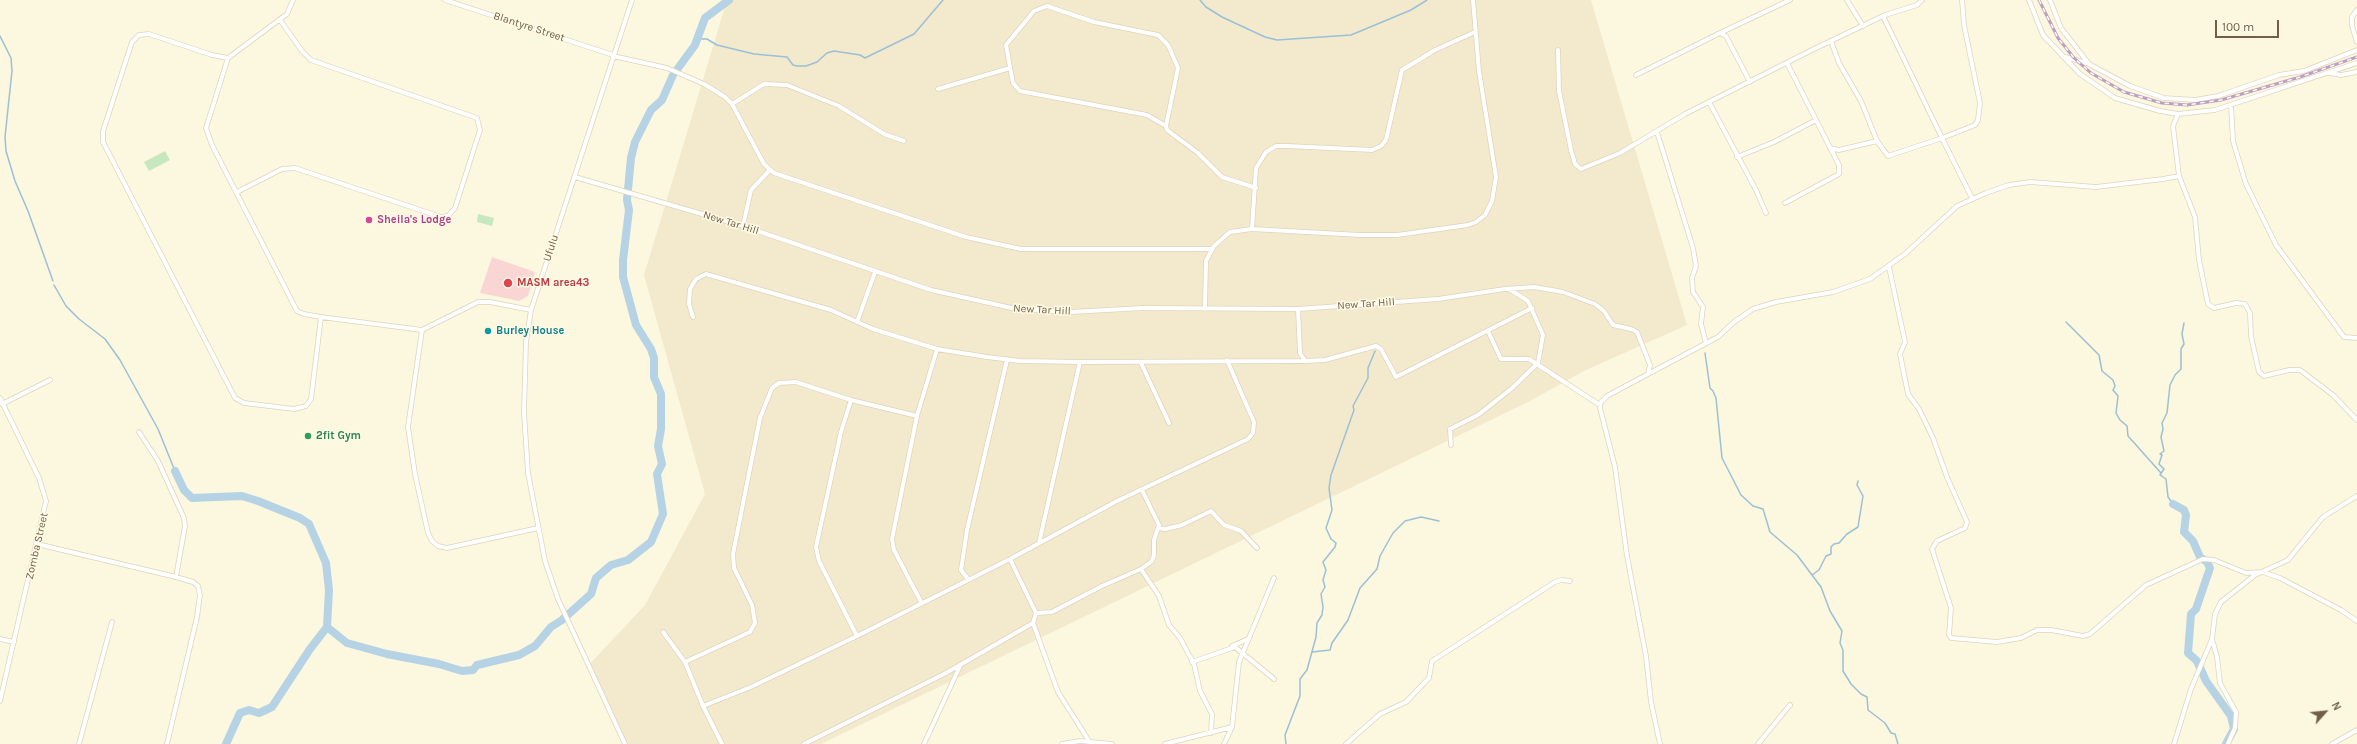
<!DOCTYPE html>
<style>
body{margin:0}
#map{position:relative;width:2357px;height:744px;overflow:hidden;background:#fcf7df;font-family:Karla,sans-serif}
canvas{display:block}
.north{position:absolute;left:2305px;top:692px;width:40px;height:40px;-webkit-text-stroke:3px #fffae5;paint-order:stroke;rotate:63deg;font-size:11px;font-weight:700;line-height:16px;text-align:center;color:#715f48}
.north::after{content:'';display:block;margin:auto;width:14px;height:18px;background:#715f48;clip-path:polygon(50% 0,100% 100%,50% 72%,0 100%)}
.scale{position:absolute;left:2215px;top:20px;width:64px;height:18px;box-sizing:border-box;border:2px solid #715f48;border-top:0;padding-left:5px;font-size:12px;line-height:14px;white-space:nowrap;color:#715f48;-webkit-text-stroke:3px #fffae5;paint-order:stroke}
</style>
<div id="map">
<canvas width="2357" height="744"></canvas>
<div class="north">N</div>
<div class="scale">100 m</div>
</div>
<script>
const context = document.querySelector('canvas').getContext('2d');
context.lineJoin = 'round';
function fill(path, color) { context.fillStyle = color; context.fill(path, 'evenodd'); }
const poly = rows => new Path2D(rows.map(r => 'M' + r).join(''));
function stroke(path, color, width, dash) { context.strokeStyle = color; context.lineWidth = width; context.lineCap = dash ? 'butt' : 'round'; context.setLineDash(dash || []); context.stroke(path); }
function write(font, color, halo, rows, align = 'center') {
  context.font = font + ' Karla,sans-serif'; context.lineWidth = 3; context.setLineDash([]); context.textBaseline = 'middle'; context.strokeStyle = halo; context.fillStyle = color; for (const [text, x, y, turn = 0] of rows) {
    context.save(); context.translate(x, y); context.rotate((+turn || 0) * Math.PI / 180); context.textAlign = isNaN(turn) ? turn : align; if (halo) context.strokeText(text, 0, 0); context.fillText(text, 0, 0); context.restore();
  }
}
fill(poly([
 [727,0,1591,0,1687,325,1586,370,1528,402,821,744,623,744,587,667,645,605,705,494,644,275]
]), '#f3eace');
fill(poly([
 [492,257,535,272,528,296,519,301,480,293]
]), '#f9d6d3');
fill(poly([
 [165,151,170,160,149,171,144,162],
 [478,214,494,218,492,226,477,222]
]), '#c7e8bf');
stroke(poly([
 [1200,0,1206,7,1222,17,1265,37,1277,40,1351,35,1411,10,1427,0],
 [0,36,11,58,12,71,5,137,6,151,15,181,28,211,53,281],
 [697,39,707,39,717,45,754,54,787,57,793,65,797,66,806,66,817,62,827,53,834,51,860,55,865,58,914,34,943,0],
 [54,285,66,306,79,319,105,339,120,360,158,429,175,471],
 [2066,322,2099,355,2102,371,2113,380,2115,386,2113,390,2118,396,2116,413,2120,420,2127,426,2128,436,2161,473],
 [1705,353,1710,388,1713,391,1716,398,1722,458,1741,495,1753,506,1763,509,1770,532,1797,555,1821,587,1830,611,1842,631,1840,643,1843,650,1843,671,1851,684,1861,694,1867,697,1868,710,1885,723,1891,733,1895,734,1898,744],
 [2173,504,2168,497,2166,479,2160,475,2164,469,2159,464,2162,455,2160,454,2164,451,2161,437,2163,429,2162,423,2167,413,2170,385,2175,375,2181,369,2181,349,2184,344,2182,334,2184,323],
 [1812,575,1819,570,1826,556,1831,554,1831,547,1834,544,1839,543,1847,534,1858,527,1863,496,1857,485,1858,481],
 [1312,652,1330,650,1332,643,1348,620,1360,588,1377,569,1380,556,1393,533,1405,521,1421,517,1439,521],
 [1286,744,1285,735,1300,696,1300,679,1307,670,1316,637,1317,623,1322,615,1323,607,1321,594,1325,587,1323,580,1326,570,1323,562,1335,547,1336,543,1331,539,1326,528,1332,510,1329,488,1331,475,1354,410,1353,406,1368,378,1368,368,1375,351]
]), '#9bc0d6', 1.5);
stroke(poly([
 [676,71,695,45,705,18,729,0],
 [175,471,184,490,192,498,242,496,258,501,300,518,309,524,326,563,329,590,327,627,310,649,272,707,259,713,249,710,240,713,226,744],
 [2173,504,2184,510,2186,515,2184,532,2193,541,2200,557,2207,562,2210,568,2196,609,2191,614,2188,653,2197,661,2206,681,2231,716,2234,729,2226,744],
 [327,627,347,643,387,654,439,664,462,671,473,670,477,665,519,655,535,646,551,627,562,620,591,594,596,578,611,565,628,560,651,542,663,514,657,474,662,464,658,446,661,429,661,394,654,377,654,358,651,349,636,325,623,277,623,260,629,210,627,200,631,158,635,142,651,110,662,100,673,75]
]), '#b5d3e4', 8);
const minor = poly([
 [293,0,287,14,228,58,206,128,212,145,297,311,304,314,321,317,422,330,478,302,490,302,531,310],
 [445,0,613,55],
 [1847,0,1863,26],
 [1962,0,1964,25,1980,103,1978,120,1975,125,1942,138,1972,198],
 [2029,0,2043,35,2080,74,2115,98,2160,111,2178,114,2215,110,2357,63],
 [2050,0,2061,28,2089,64,2130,86,2164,98,2195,100,2218,96,2279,75,2304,71,2357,50],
 [2357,10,2352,17,2352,26,2357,42],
 [1720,33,1790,0],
 [1558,50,1559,91,1571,150,1575,164,1581,169,1620,153,1685,114,1814,49,1885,15,1917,5,1922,0],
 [613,56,667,68,704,84,725,97,732,104,764,164,774,173,966,237,1021,249,1212,249],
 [2062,56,2086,63],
 [228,58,212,55,149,34,139,35,132,42,103,131,103,142,235,398,244,403,294,409,306,406,311,399,321,317],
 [2330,73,2341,75,2357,72],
 [1636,75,1720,33,1726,36,1750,82],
 [938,89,1010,68],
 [1709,102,1756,190,1766,213],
 [732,104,764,84,787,85,839,106,884,134,904,141],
 [2231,105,2233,141,2246,184,2276,245,2344,337,2357,338],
 [2178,114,2173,126,2179,176,2195,217,2199,260,2208,304,2214,308,2236,303,2245,304,2250,313,2251,336,2259,372,2264,376,2289,370,2300,370,2333,395,2357,420],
 [1166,126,1178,68,1168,45,1158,35,1094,22,1047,6,1034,11,1006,45,1013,83,1020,91,1147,115,1166,126,1167,130,1198,153,1222,177,1256,188],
 [1657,132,1693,248,1696,266,1692,278,1693,292,1703,307,1701,324,1706,343],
 [1877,141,1888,156,1942,138,1883,16],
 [1830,148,1839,150,1877,141,1861,101,1839,63,1831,41],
 [1737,157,1774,142,1816,120],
 [575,177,743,226,931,290,1016,309,1071,312,1143,308,1298,309,1438,299,1505,289,1534,287,1563,292,1595,304,1604,311,1613,325,1631,329,1637,332,1650,365,1648,374,1607,396,1601,402,1600,408,1615,467,1627,556,1646,656,1651,702,1660,744],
 [237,192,282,169,295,168,441,217,448,216,455,208,480,130,477,118,311,60,302,51,280,20],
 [1785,203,1839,174,1839,165,1787,63],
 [743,226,751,190,769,171],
 [1252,229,1256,168,1266,152,1276,146,1287,146,1372,150,1381,146,1386,140,1402,70,1435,50,1475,32],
 [1889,267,1905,342,1900,354,1908,394,1919,409,1933,438,1947,477,1967,522,1965,528,1937,541,1932,549,1951,608,1949,635,1951,638,1997,642,2021,638,2037,630,2051,630,2083,636,2090,634,2146,585,2203,559,2214,560,2246,573,2263,572,2280,578,2341,610,2357,621],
 [1205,308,1206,261,1214,246,1230,232,1252,229,1360,235,1397,235,1468,225,1476,222,1485,215,1492,201,1496,177,1479,71,1473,0],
 [1298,309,1300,353,1305,361],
 [693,317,689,304,690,289,696,279,706,274,831,310,873,329,937,349,987,357,1020,361,1080,362,1305,361,1325,360,1376,346,1381,349,1396,377,1532,308],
 [857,322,875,272],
 [422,330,408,427,415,474,428,533,432,541,438,546,447,548,538,528],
 [1488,331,1501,359,1529,359,1600,405],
 [1141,363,1169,423],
 [1648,374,1718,337,1734,322,1753,309,1776,302,1833,292,1870,279,1905,254,1957,206,1986,193,2009,185,2030,182,2096,187,2163,179,2179,176],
 [0,398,39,478,46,501,0,701],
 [851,400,841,432,816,547,819,561,857,636],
 [2,404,50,380],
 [139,432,158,461,184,518,185,526,176,577],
 [1451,445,1450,429,1478,415,1511,389,1538,363,1543,335,1528,301,1509,289],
 [1158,528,1165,529,1182,525,1211,511,1224,525,1241,531,1257,548],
 [1039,543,1080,362],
 [37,544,176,577,193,582,198,586,200,595,197,617,167,744],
 [1141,569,1159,596,1169,625,1180,638,1194,664,1200,691,1212,714,1211,733],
 [968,579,961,570,967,530,1007,360],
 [921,602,894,550,892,539,917,416,937,349],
 [1036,613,1052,612,1102,586,1141,569,1152,561,1154,555,1154,540,1159,525,1142,490],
 [1033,623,1058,692,1089,741],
 [663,632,685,662,703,706,722,744],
 [0,639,14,642],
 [2212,639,2217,657,2220,683,2236,712,2235,728,2228,744],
 [1232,646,1248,639],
 [685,662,750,632,755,623,752,605,734,568,733,554,760,418,772,388,779,383,796,382,851,400,917,416],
 [1192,662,1235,647,1274,679],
 [703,706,751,687,857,636,1010,559,1117,501,1248,439,1253,433,1254,422,1227,360],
 [79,744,112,622],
 [625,744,558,599,545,561,528,473,524,413,526,342,531,310,632,0],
 [804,744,946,673,1033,623,1036,613,1010,559],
 [924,744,960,666],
 [1062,744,1080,741,1112,744],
 [1165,744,1232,727],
 [1224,744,1232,727,1239,662,1274,578],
 [1346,744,1380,714,1406,702,1429,678,1432,661,1555,582,1561,580,1570,581],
 [1758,744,1790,705],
 [2174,744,2191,689,2212,639,2215,614,2221,602,2255,575,2288,560,2323,517,2357,496],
 [2332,744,2357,730]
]);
stroke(minor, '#dfd4bc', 5.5);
stroke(minor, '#fff', 4);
const rail = poly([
 [2039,0,2058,38,2074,58,2091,73,2124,92,2162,103,2187,105,2221,100,2300,77,2357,57]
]);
stroke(rail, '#bb9fc4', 3);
stroke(rail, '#fffae5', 1.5, [4.5]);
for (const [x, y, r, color] of [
 [369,220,4,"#d1479c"],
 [508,283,5,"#e0444e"],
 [488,331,4,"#0f9aa8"],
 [308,436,4,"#2e9e5b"]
]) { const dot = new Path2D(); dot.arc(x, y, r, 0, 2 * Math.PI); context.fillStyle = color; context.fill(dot); stroke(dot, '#fffae5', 1.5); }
write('11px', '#715f48', '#fffae5', [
 ["Blantyre Street",529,27,18],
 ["New Tar Hill",731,223,17],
 ["Ufulu",551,248,-72],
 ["New Tar Hill",1366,304,-4],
 ["New Tar Hill",1042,310,3],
 ["Zomba Street",37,546,-77]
]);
write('bold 11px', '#b23c85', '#fffae5', [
 ["Sheila's Lodge",377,220]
], 'left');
write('bold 11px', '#be3a42', '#fffae5', [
 ["MASM area43",517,283]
], 'left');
write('bold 11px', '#0d838f', '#fffae5', [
 ["Burley House",496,331]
], 'left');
write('bold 11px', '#27864d', '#fffae5', [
 ["2fit Gym",316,436]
], 'left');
</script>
